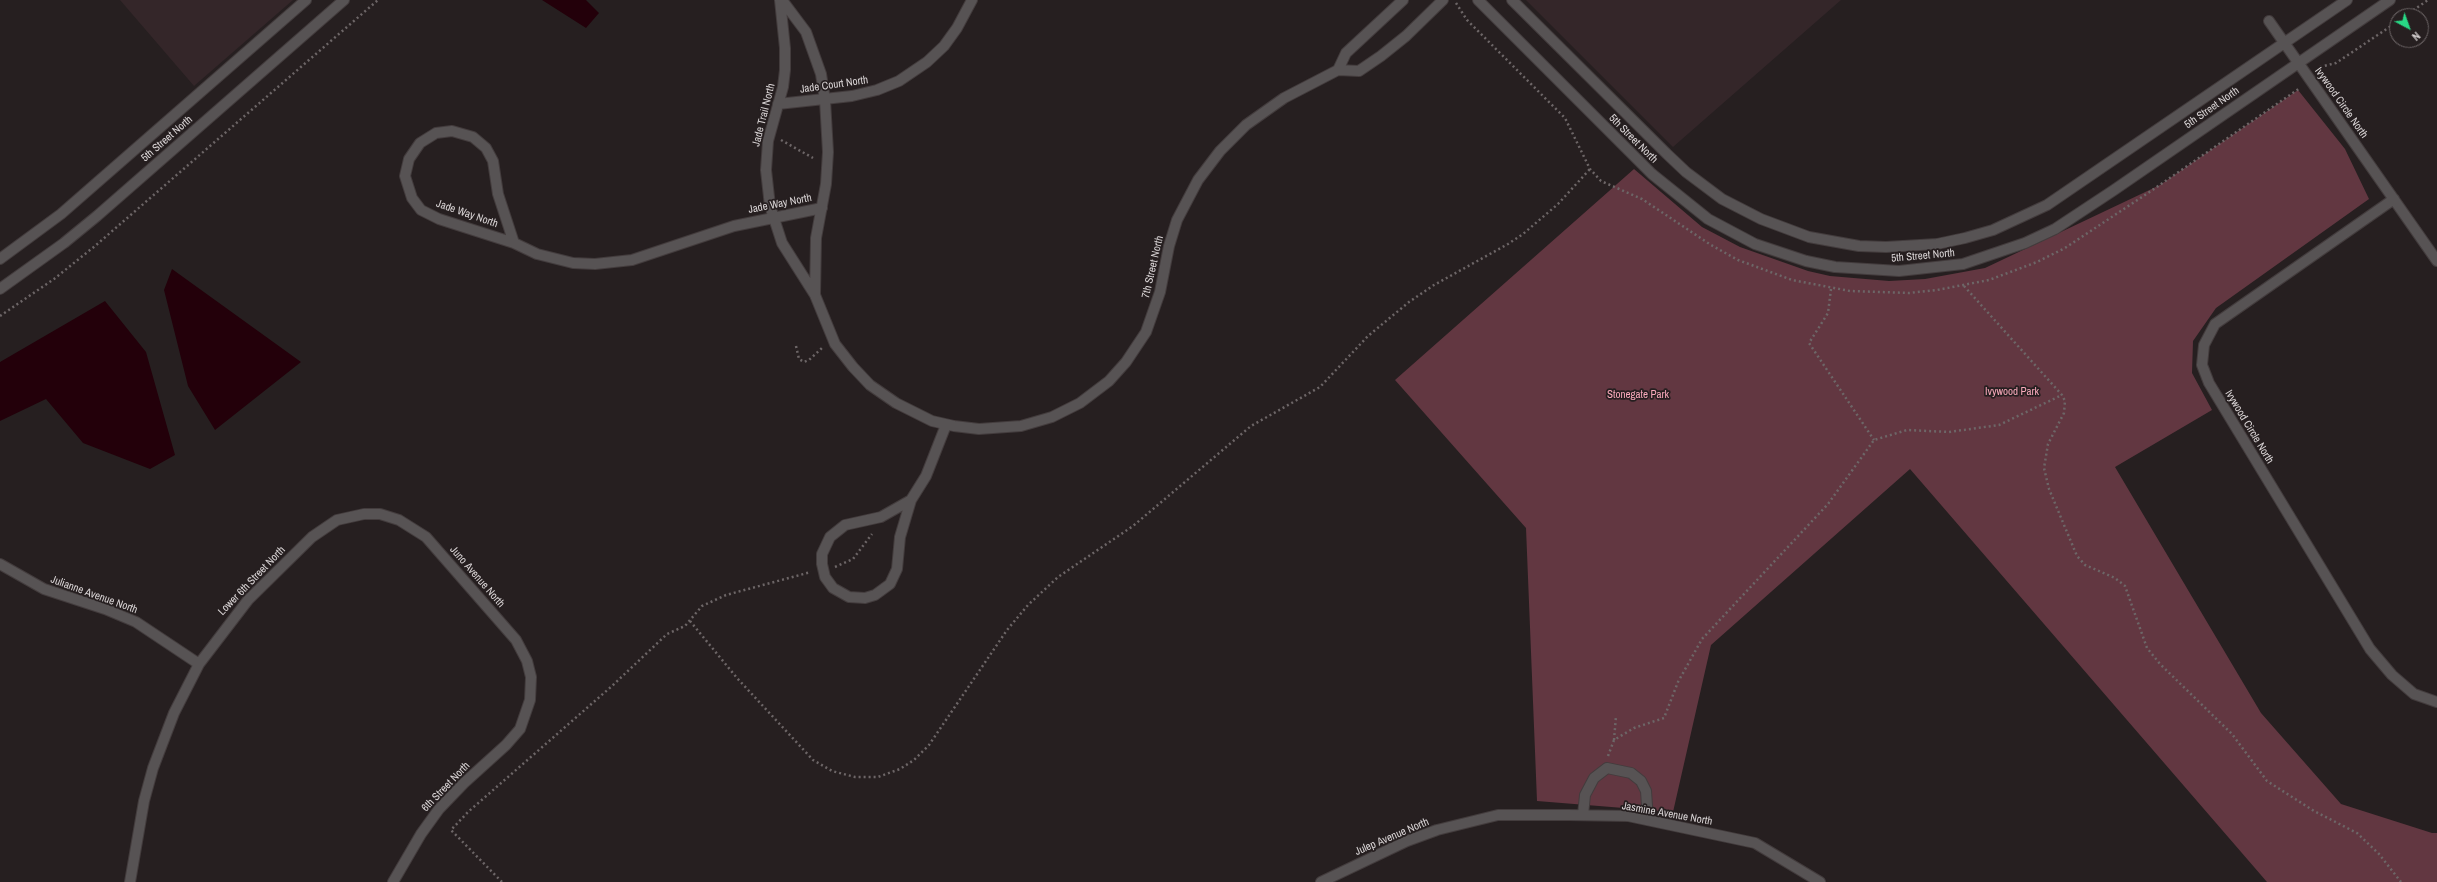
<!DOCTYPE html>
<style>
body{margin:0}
#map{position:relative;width:2437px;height:882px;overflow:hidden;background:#261f20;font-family:"Archivo Narrow",sans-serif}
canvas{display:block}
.north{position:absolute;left:2389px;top:8px;width:40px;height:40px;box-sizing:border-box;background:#261f20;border:1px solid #6e6768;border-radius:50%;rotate:139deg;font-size:11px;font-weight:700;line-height:16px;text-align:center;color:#d9d4d5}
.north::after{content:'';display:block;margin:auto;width:14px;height:18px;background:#28d885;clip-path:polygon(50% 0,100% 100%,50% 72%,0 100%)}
</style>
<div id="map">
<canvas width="2437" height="882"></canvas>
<div class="north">N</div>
</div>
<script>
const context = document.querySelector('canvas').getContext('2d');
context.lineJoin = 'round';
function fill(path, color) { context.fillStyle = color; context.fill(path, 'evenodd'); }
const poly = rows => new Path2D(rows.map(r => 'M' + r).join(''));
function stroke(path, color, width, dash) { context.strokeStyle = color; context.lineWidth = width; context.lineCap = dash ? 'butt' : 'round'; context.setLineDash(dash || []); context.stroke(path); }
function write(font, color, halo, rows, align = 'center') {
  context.font = font + ' "Archivo Narrow",sans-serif'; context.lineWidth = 3.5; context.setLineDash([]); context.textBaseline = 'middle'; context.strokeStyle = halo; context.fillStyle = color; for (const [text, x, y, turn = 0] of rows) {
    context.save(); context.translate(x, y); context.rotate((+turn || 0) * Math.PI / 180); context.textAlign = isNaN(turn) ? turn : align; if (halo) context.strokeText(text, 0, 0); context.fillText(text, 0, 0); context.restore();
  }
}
fill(poly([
 [120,0,293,0,194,86],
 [1526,0,1841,0,1673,147]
]), '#342629');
fill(poly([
 [2298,90,2345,149,2369,199,2216,308,2193,341,2192,373,2212,410,2115,467,2261,713,2341,804,2432,833,2437,833,2437,882,2267,882,1910,469,1711,645,1673,812,1537,801,1526,528,1395,380,1634,169,1702,227,1740,247,1808,271,1830,276,1889,281,1925,279,1985,268,2160,185]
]), '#623741');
fill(poly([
 [542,0,586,0,599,13,586,28],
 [172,269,301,362,215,430,188,386,164,290],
 [105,301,146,352,175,455,150,469,83,443,46,399,0,421,0,362]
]), '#23000a');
const minor = poly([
 [780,0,785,48,785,70,783,87,768,141,766,170,770,206,782,243,815,295,835,344,853,367,870,385,896,403,932,421,954,426,979,429,1021,426,1052,417,1080,403,1109,381,1126,362,1146,332,1160,292,1169,246,1177,220,1198,180,1220,151,1246,125,1284,98,1338,70,1359,71,1381,56,1406,36,1443,0],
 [782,0,806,32,821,74,825,100,828,152,826,184,816,238,815,295],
 [1478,0,1652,174,1708,219,1755,244,1806,261,1835,267,1899,271,1963,264,2025,243,2055,229,2114,190,2390,0],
 [1512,0,1667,154,1686,172,1722,199,1761,219,1809,237,1859,246,1886,247,1937,244,1965,238,1993,230,2047,205,2347,0],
 [2269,21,2437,261],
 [1338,70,1346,53,1403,0],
 [778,104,852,96,877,90,899,81,927,62,944,46,957,28,972,0],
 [2394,199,2215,324,2204,345,2202,365,2209,383,2370,649,2392,675,2414,694,2437,702],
 [514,243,498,194,493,161,486,148,473,137,452,131,436,133,420,143,409,159,405,176,412,198,421,210,439,219,514,243,537,254,573,263,595,264,632,260,734,226,822,208],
 [0,259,61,214,306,0],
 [0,289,64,243,97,216,344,0],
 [911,500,900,537,897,569,890,584,875,595,865,598,849,597,833,588,825,577,822,564,822,554,830,537,845,525,881,517,911,500,926,476,946,425],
 [0,564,44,589,105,609,136,622,199,664],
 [1583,815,1585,795,1594,778,1607,768,1631,773,1641,781,1646,791,1648,820],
 [130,882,144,801,153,768,174,713,199,664,248,600,312,537,337,520,364,514,380,514,399,520,426,537,516,640,527,661,531,677,530,700,520,729,506,745,464,783,439,809,421,834,393,882],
 [1321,882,1407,841,1437,830,1498,815,1568,815,1628,816,1755,843,1820,882]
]);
stroke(minor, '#433c3d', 12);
stroke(poly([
 [1456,3,1467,20,1565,118,1590,169,1601,181,1642,199,1711,245,1738,260,1792,280,1850,291,1909,293,1937,290,1989,280,2037,262,2065,248,2151,191,2300,88],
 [2405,16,2428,0],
 [2320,67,2336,63,2397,22],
 [781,140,813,158],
 [1964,286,2062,395,2065,401,2064,413,2048,444,2044,468,2049,489,2077,556,2085,565,2115,578,2125,586,2147,648,2160,664,2232,734,2267,781,2314,811,2357,833,2379,854,2401,882],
 [1831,289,1828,313,1809,343,1874,440],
 [0,316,54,279,95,246,378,0],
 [796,346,799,359,804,362,809,360,822,348],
 [835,567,853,559,872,534],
 [690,621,737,678,813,760,832,771,855,777,878,777,900,769,914,760,929,745,1007,630,1028,605,1058,577,1133,526,1251,426,1320,387,1368,336,1409,302,1434,285,1508,244,1523,234,1558,204,1590,169],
 [1614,740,1616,716],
 [1608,756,1614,740,1634,728,1664,718,1678,682,1702,639,1828,504,1874,440,1907,430,1949,432,1999,425,2062,395],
 [502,882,451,830,468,812,612,686,667,634,685,626,702,606,726,595,811,572]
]), '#6d6667', 2.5, [2, 3]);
stroke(minor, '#575354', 10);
write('11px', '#d9d4d5', '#261f20', [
 ["Jade Court North",834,85,-8],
 ["Ivywood Circle North",2341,103,55],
 ["5th Street North",2212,108,-35],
 ["Jade Trail North",764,115,-76],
 ["5th Street North",167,139,-41],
 ["5th Street North",1633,139,45],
 ["Jade Way North",780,204,-11],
 ["Jade Way North",467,214,19],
 ["5th Street North",1923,256,-5],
 ["7th Street North",1153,267,-77],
 ["Ivywood Circle North",2249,427,59],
 ["Juno Avenue North",477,577,49],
 ["Lower 6th Street North",252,581,-46],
 ["Julianne Avenue North",94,595,20],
 ["6th Street North",446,787,-46],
 ["Jasmine Avenue North",1667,814,10],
 ["Julep Avenue North",1392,837,-23]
]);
write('11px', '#f9a9bb', '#261f20', [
 ["Ivywood Park",2012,392],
 ["Stonegate Park",1638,395]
]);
</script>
